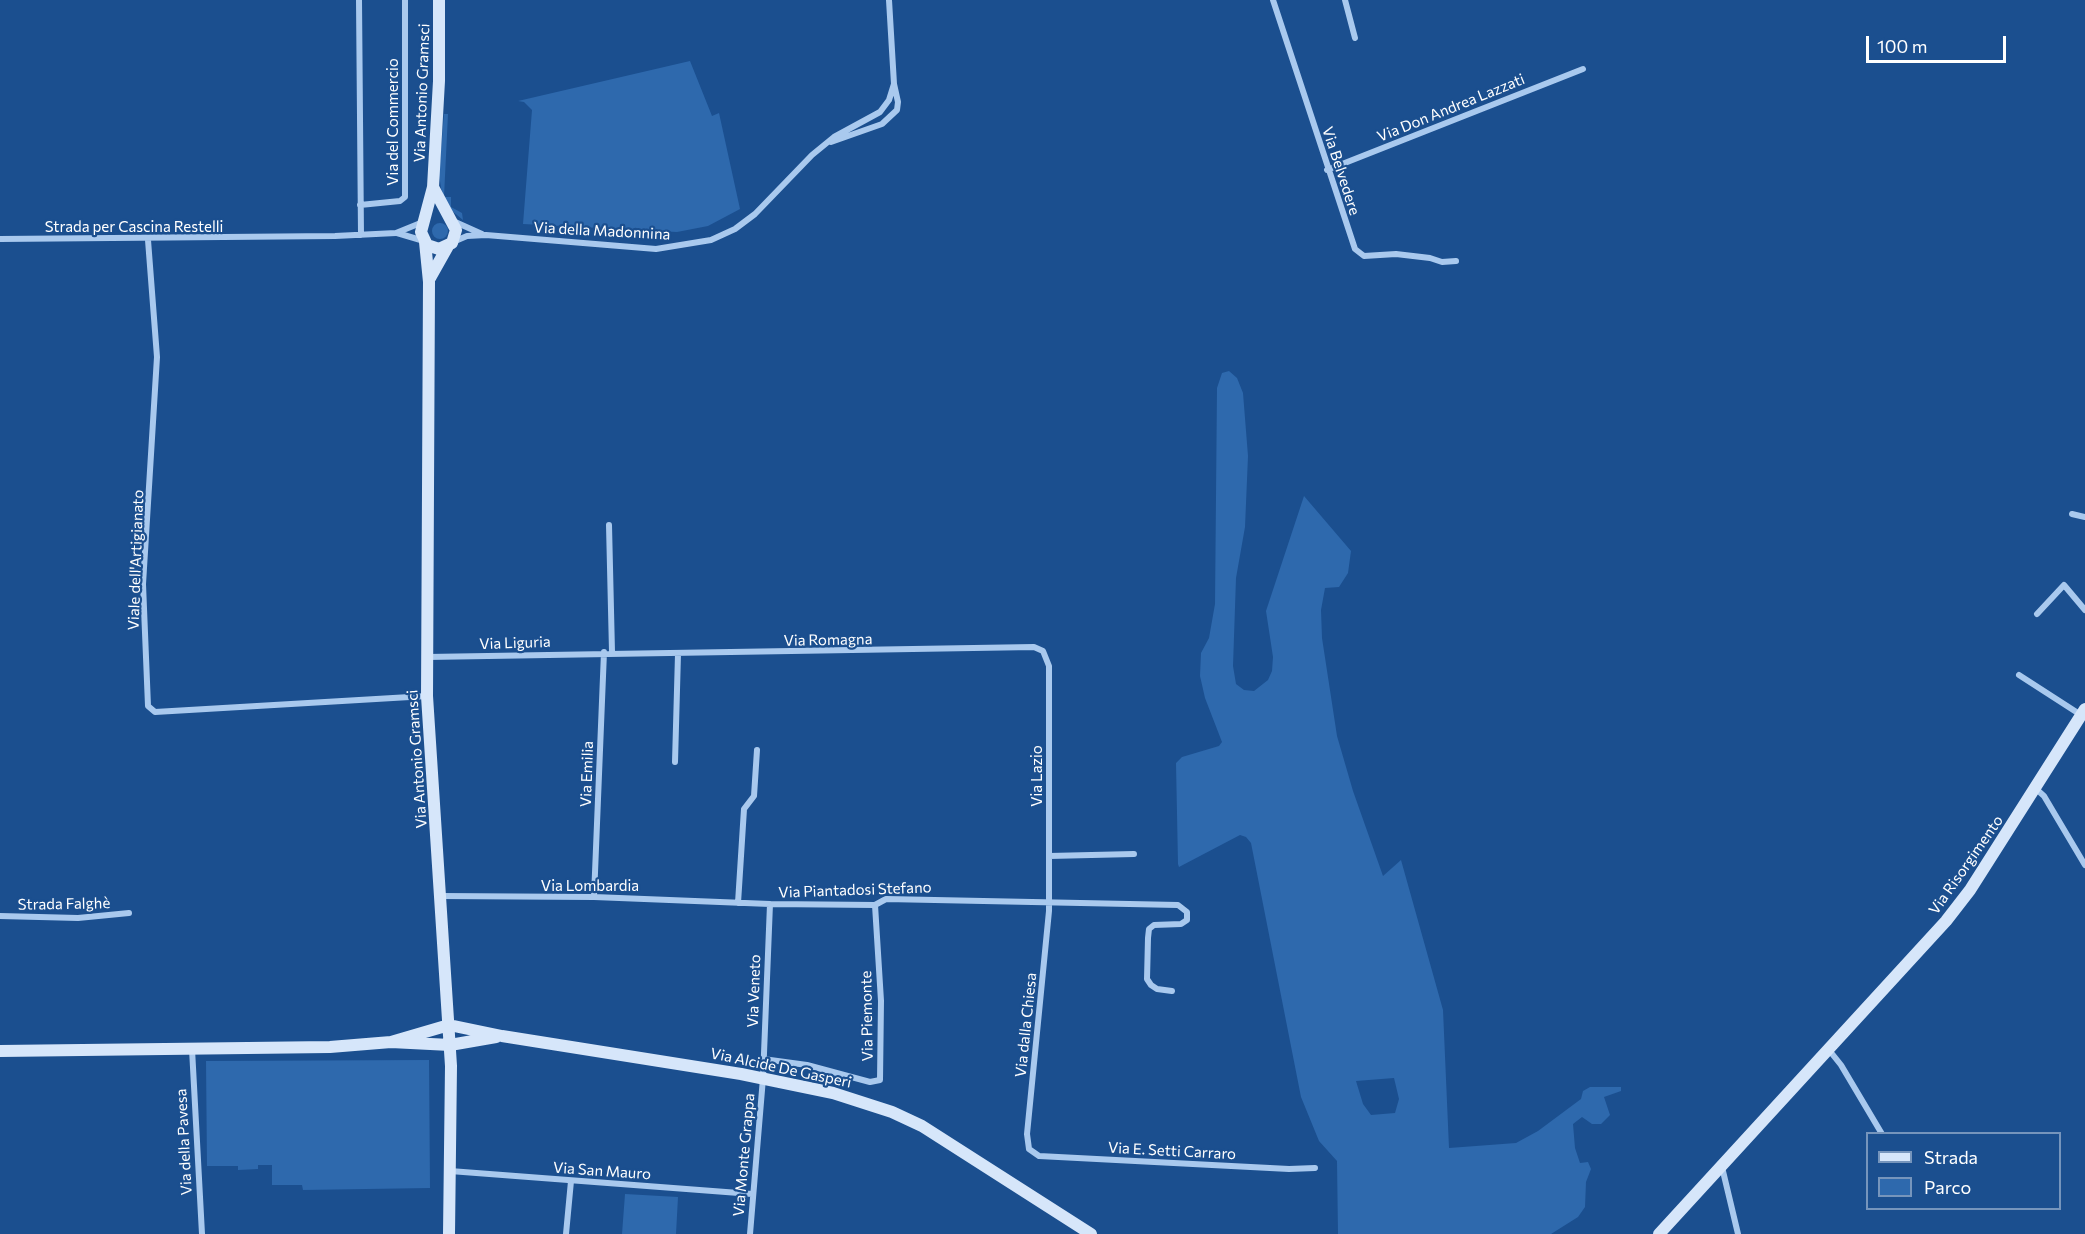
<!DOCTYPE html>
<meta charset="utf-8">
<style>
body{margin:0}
#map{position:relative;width:2085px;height:1234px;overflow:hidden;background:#1b4f8f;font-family:Commissioner,sans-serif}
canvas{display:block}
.legend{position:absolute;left:1866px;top:1132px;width:195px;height:78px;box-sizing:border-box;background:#1b4f8f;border:2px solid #7695bc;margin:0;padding:8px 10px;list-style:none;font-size:18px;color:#fff}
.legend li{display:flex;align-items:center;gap:12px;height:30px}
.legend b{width:30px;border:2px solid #7695bc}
.scale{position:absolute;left:1866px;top:36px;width:140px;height:27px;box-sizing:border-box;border:3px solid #fff;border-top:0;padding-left:8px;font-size:18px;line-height:21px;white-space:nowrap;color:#fff;-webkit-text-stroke:4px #1b4f8f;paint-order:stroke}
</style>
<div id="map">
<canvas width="2085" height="1234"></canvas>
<ul class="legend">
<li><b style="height:8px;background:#d6e6fa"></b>Strada</li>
<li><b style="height:16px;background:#2e69ad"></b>Parco</li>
</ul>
<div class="scale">100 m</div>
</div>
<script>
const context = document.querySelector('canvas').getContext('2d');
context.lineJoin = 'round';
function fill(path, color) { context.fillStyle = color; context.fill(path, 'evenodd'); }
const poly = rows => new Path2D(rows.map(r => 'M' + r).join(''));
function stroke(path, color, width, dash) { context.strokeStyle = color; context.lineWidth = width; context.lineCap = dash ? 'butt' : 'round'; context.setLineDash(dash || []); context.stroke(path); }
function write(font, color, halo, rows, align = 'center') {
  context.font = font + ' Commissioner,sans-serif'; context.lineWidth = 4.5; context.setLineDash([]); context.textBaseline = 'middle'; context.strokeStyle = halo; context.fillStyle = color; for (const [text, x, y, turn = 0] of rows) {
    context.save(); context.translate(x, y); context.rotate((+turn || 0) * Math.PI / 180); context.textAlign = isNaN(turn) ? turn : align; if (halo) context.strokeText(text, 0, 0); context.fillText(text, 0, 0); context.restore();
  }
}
fill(poly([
 [690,61,712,116,719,113,740,209,708,226,677,232,523,224,532,110,524,102,518,101],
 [444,114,448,114,444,197,451,197,451,207,462,213,463,220,452,211,444,197,441,188,439,174],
 '432 231a8 8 0 1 1 16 0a8 8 0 1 1-16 0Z',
 [1229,371,1237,378,1243,393,1248,456,1245,527,1236,578,1233,666,1236,684,1244,690,1254,691,1268,680,1272,671,1273,657,1266,611,1304,496,1351,551,1348,573,1339,587,1325,588,1321,610,1322,638,1337,736,1353,791,1383,876,1401,860,1443,1010,1449,1148,1516,1143,1538,1131,1581,1099,1583,1091,1590,1087,1621,1087,1621,1091,1604,1097,1610,1115,1601,1124,1592,1124,1582,1117,1573,1124,1575,1148,1580,1163,1588,1162,1591,1169,1586,1182,1585,1207,1578,1217,1551,1234,1338,1234,1337,1161,1319,1141,1301,1097,1251,843,1246,837,1240,835,1179,867,1178,864,1176,763,1182,757,1219,746,1222,742,1205,698,1200,676,1201,653,1209,638,1215,604,1217,388,1222,373],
 [1394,1078,1399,1099,1395,1113,1371,1115,1363,1104,1356,1081],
 [429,1060,430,1188,303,1190,302,1185,272,1185,272,1165,258,1165,258,1169,238,1170,238,1166,207,1166,206,1061],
 [625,1194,678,1197,676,1234,622,1234]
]), '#2e69ad');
stroke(poly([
 [359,0,361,235],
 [1273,0,1355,249,1364,256,1396,254,1430,258,1442,262,1456,261],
 [1345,0,1355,38],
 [831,142,882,124,897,110,898,102,894,84,889,0],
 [1327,170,1583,69],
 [360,205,400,201,405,197,405,0],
 [453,221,482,234],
 [397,233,424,241],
 [0,239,335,236,396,233,423,222],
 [148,240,157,357,143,584,148,706,155,712,427,696],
 [453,242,467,236,486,235,656,249,711,240,735,229,755,214,812,155,834,137,880,112,889,100,894,84],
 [2072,514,2085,517],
 [609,525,612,652],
 [2037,614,2064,585,2085,610],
 [427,657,1034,647,1043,651,1049,666,1049,911,1027,1134,1029,1149,1039,1156,1289,1169,1315,1168],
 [2019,675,2081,715],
 [675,762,678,654],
 [2035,788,2044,796,2085,865],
 [1049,856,1134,854],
 [441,896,594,897,770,904,875,905,886,899,1178,905,1187,912,1187,920,1181,924,1154,925,1149,929,1148,938,1147,979,1151,985,1157,989,1172,991],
 [594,897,604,652],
 [738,903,744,809,754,796,757,750],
 [0,916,78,918,129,913],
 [192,1049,202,1234],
 [1829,1050,1841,1065,1882,1134],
 [763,1059,807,1065,870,1082,880,1080,881,1001,875,905],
 [1722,1167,1738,1234],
 [450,1171,752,1194],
 [566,1234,571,1181],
 [750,1234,763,1078,770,904]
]), '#a9c9ee', 6);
stroke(poly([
 [433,187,456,230,452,243,439,249,427,245,421,232,433,187,439,81,439,0],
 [425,242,429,282,427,696,451,1066,449,1234],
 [430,278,448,246],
 [391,1042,449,1025,502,1036,741,1074,833,1093,892,1112,922,1126,1091,1234],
 [0,1051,330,1047,391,1042,450,1045,496,1037],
 [1659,1234,1946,921,1970,890,2085,709]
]), '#d6e6fa', 12);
write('15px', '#fff', '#1b4f8f', [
 ["Via Antonio Gramsci",422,93,-88],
 ["Via Don Andrea Lazzati",1451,108,-22],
 ["Via del Commercio",393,122,-90],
 ["Via Belvedere",1341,171,72],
 ["Strada per Cascina Restelli",134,227],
 ["Via della Madonnina",602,231,3],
 ["Viale dell'Artigianato",136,560,-88],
 ["Via Romagna",828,640,-1],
 ["Via Liguria",515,643,-2],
 ["Via Antonio Gramsci",417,759,-94],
 ["Via Emilia",587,774,-88],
 ["Via Lazio",1037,776,-90],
 ["Via Risorgimento",1966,865,-55],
 ["Via Lombardia",590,886],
 ["Via Piantadosi Stefano",855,890,-2],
 ["Strada Falghè",64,904,-1],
 ["Via Veneto",754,991,-88],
 ["Via Piemonte",867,1016,-91],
 ["Via dalla Chiesa",1026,1025,-84],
 ["Via Alcide De Gasperi",781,1068,12],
 ["Via della Pavesa",184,1142,-93],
 ["Via E. Setti Carraro",1172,1151,3],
 ["Via Monte Grappa",744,1155,-85],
 ["Via San Mauro",602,1171,4]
]);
</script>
